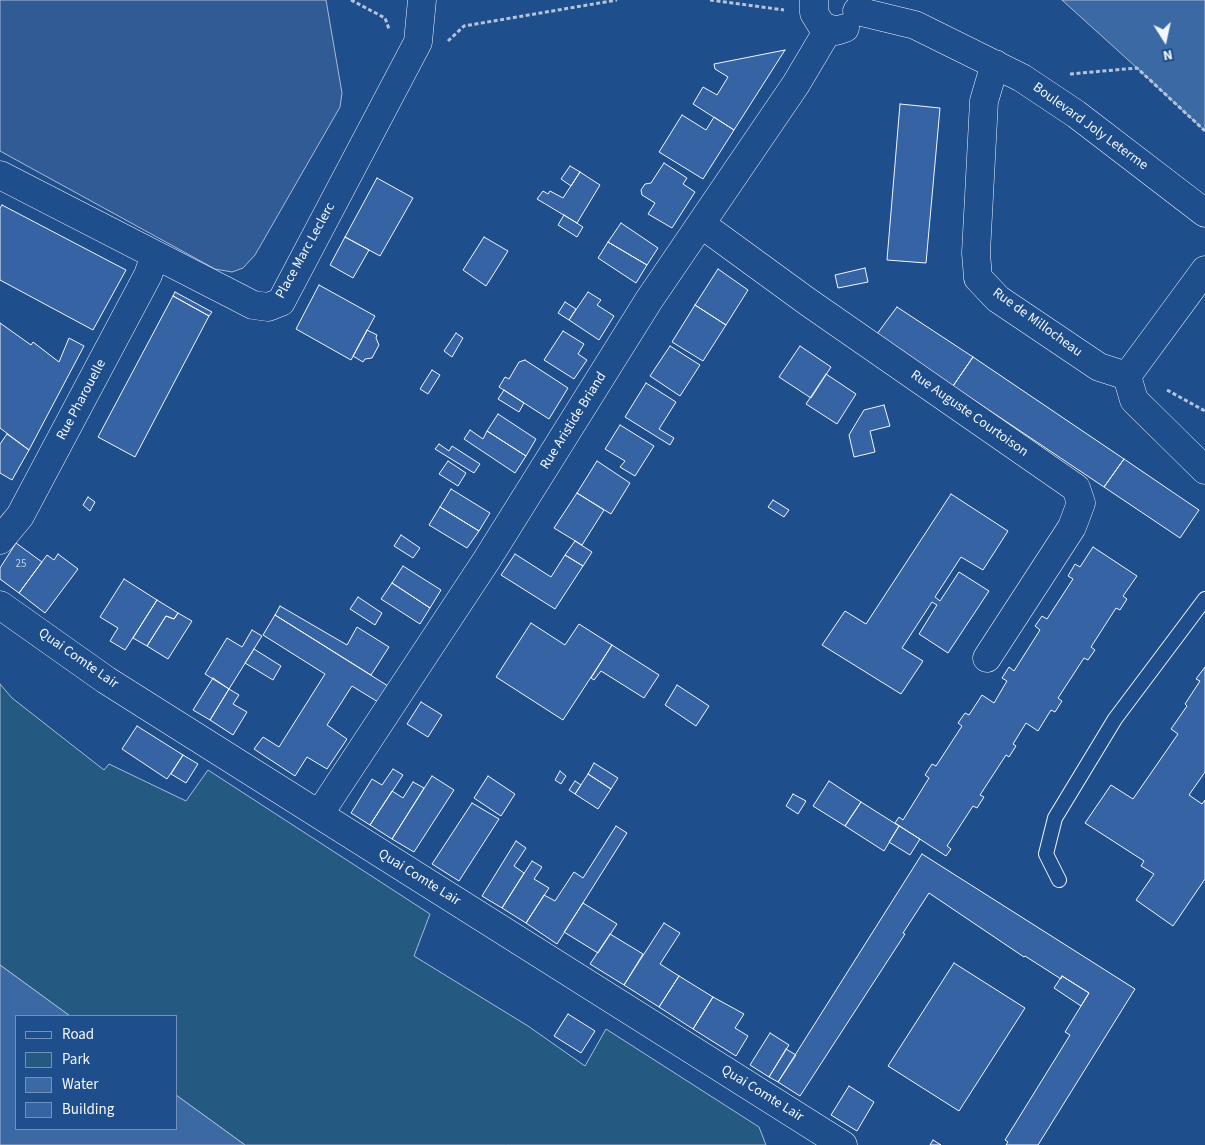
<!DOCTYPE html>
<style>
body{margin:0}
#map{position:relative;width:1205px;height:1145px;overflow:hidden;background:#1f4e8c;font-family:"Source Sans 3",sans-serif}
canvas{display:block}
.legend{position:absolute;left:15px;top:1015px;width:162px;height:115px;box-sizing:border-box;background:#1f4e8c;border:1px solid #7391ba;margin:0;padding:6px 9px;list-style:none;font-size:15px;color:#f2f6ff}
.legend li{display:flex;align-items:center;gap:10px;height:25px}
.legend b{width:25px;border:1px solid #7391ba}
.north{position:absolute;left:1140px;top:15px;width:50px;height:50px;-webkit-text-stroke:4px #1f4e8c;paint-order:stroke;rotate:170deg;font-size:14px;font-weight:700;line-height:20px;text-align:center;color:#f2f6ff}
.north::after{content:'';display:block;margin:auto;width:18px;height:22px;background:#f2f6ff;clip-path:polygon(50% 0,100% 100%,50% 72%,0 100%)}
</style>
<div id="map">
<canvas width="1205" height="1145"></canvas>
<ul class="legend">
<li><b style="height:6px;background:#1f4e8c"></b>Road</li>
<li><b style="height:14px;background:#245a82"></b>Park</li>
<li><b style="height:14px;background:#3b69a3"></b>Water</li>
<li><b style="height:14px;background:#3563a3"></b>Building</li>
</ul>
<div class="north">N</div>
</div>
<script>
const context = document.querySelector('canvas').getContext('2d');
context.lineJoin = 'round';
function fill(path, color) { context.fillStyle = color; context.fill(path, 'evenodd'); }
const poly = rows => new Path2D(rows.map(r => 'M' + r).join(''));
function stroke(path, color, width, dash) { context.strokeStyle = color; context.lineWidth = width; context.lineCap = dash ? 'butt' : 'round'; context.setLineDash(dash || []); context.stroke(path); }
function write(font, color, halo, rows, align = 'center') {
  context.font = font + ' "Source Sans 3",sans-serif'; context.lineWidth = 4; context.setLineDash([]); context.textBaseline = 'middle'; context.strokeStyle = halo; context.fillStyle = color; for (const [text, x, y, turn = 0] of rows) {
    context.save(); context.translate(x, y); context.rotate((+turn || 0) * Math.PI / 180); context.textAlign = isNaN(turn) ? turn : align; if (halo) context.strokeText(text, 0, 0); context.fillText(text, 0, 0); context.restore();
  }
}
const green = poly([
 [0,684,12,698,104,770,109,764,186,801,208,770,430,914,414,956,528,1026,585,1066,606,1029,759,1127,766,1145,245,1145,176,1095,176,1016,70,1016,0,965,0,684]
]);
fill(green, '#245a82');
stroke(green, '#a8bbd7', 1);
const parking = poly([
 [0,0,326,0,342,93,340,107,255,255,243,268,232,272,215,269,0,151,0,0]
]);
fill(parking, '#305b95');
stroke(parking, '#a8bbd7', 1);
const water = poly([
 [1062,0,1205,0,1205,131,1137,68,1062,0],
 [0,965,70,1016,16,1016,16,1129,176,1129,176,1095,245,1145,0,1145,0,965]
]);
fill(water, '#3b69a3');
stroke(water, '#a8bbd7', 1);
const building = poly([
 [785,50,734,130,693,104,703,87,717,95,728,77,715,69,714,64,785,50],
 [900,104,940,108,926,263,887,260,900,104],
 [682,115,706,130,714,117,734,130,703,179,659,152,682,115],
 [664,163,687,178,683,184,695,192,672,228,648,214,655,203,642,195,641,190,645,184,651,183,664,163],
 [570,166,580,172,571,186,561,179,570,166],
 [580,172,600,185,577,223,537,199,543,191,548,194,550,191,563,198,580,172],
 [377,178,413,198,380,256,345,237,377,178],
 [2,205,126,270,93,330,0,280,0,208,2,205],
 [564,215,583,227,577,237,558,225,564,215],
 [621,223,658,248,647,265,608,242,621,223],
 [345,237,369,250,353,278,330,265,345,237],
 [484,237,508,251,486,286,463,270,484,237],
 [608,242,647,265,636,283,598,258,608,242],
 [865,268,868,282,838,288,835,275,865,268],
 [718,269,748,290,726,325,695,305,718,269],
 [319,285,375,316,351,360,296,329,319,285],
 [175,292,212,312,209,316,173,296,175,292],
 [588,292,601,300,597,305,614,316,599,340,569,320,588,292],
 [173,296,209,316,135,457,98,437,173,296],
 [565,302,576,309,569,320,558,313,565,302],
 [695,305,726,325,703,361,672,342,695,305],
 [897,307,973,357,953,386,877,334,897,307],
 [0,323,31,345,33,342,59,362,69,338,84,346,29,450,0,428,0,323],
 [367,330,377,335,376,338,379,345,372,358,365,359,363,362,353,356,367,330],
 [563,331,584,344,578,354,587,360,574,379,544,360,563,331],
 [456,333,463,338,452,357,444,351,456,333],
 [670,346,700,365,680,396,650,376,670,346],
 [800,346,831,367,811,398,779,377,800,346],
 [973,357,1124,459,1104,487,953,386,973,357],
 [525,360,568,388,549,419,499,387,505,377,509,379,519,362,525,360],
 [432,370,440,375,428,394,420,389,432,370],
 [826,374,856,394,837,424,806,404,826,374],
 [646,383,676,402,659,429,674,438,670,445,625,417,646,383],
 [504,390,524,403,519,412,498,399,504,390],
 [884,405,890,426,870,431,875,452,854,457,849,435,864,410,884,405],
 [498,414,536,439,526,456,487,431,498,414],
 [620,425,654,446,635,476,620,467,625,461,605,449,620,425],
 [470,430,483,439,487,431,526,456,515,473,464,439,470,430],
 [7,434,29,450,12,480,0,473,0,444,7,434],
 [439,444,449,451,452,446,480,464,474,473,435,449,439,444],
 [1124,459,1199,510,1180,538,1104,487,1124,459],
 [448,461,466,473,458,486,439,474,448,461],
 [597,461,630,483,611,514,577,493,597,461],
 [451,489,490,513,479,531,440,507,451,489],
 [577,493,604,510,582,545,554,528,577,493],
 [951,494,1008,531,983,570,961,557,935,597,940,601,959,572,989,591,948,653,919,634,937,605,932,602,902,648,923,661,901,694,822,645,845,611,866,624,951,494],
 [88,497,95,502,90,511,83,505,88,497],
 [773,500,789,510,784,517,768,507,773,500],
 [440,507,479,531,467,548,429,525,440,507],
 [401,535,420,548,413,558,394,546,401,535],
 [575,541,592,552,583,566,565,555,575,541],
 [16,543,42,562,19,593,0,579,0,568,16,543],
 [1093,547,1137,576,1123,596,1127,599,1120,610,1116,608,1091,647,1095,650,1088,660,1084,658,1058,698,1062,701,1055,712,1051,710,1038,731,1026,723,1013,744,1016,746,1009,757,1006,755,980,795,984,797,977,808,973,806,947,846,951,849,946,856,895,823,899,817,903,820,929,778,925,775,932,764,936,766,962,726,958,723,965,713,969,715,982,695,994,703,1007,681,1002,678,1009,667,1014,671,1040,630,1035,626,1042,616,1047,619,1073,579,1068,576,1075,564,1080,567,1093,547],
 [58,554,78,569,45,613,19,593,47,555,54,560,58,554],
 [515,554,551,577,565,555,583,566,555,609,501,575,515,554],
 [403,566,441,590,430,608,392,583,403,566],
 [124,579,157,600,125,650,110,641,118,628,100,617,124,579],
 [392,583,430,608,420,624,381,599,392,583],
 [358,597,382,613,375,625,350,609,358,597],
 [157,600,178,613,174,619,166,616,147,646,133,638,157,600],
 [280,606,347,645,357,627,389,647,371,675,275,615,280,606],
 [178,613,192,621,168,659,147,646,166,616,174,619,178,613],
 [275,615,388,686,378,702,352,686,327,725,347,739,327,769,307,757,295,776,254,749,263,737,279,747,325,674,263,635,275,615],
 [531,623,565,645,579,624,612,645,563,720,496,677,531,623],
 [252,630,262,636,229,689,205,674,227,638,242,647,252,630],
 [612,645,659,675,644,698,601,671,594,680,591,678,612,645],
 [254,649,281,666,273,680,245,663,254,649],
 [1205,667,1205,772,1189,795,1202,804,1205,800,1205,879,1173,926,1136,900,1154,874,1141,866,1144,861,1085,823,1111,785,1133,799,1178,734,1171,729,1187,706,1185,704,1200,681,1196,679,1205,667],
 [213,678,229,689,210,720,193,710,213,678],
 [677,685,709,706,696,726,665,705,677,685],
 [229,689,239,695,233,704,247,712,233,735,210,720,229,689],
 [421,702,442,715,428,737,407,724,421,702],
 [137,726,183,755,167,779,122,749,137,726],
 [183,755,198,764,186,783,171,774,183,755],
 [594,763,618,778,611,789,588,774,594,763],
 [393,769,403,775,370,825,351,813,372,779,382,785,393,769],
 [560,771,566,776,561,784,555,780,560,771],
 [588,774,611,789,598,809,575,794,588,774],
 [432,776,454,790,414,852,392,839,432,776],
 [488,776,515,794,501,816,474,798,488,776],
 [575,781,581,785,575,794,569,790,575,781],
 [829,781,861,802,845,826,813,806,829,781],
 [413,782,424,788,392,839,370,825,392,791,403,798,413,782],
 [793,794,806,801,798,814,786,806,793,794],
 [861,802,899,826,884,851,845,826,861,802],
 [472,803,499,819,459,881,432,864,472,803],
 [616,826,627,833,557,944,526,923,544,895,555,901,574,872,583,878,616,826],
 [899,826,920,839,910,855,889,842,899,826],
 [516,841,526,848,514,866,524,873,502,908,482,896,516,841],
 [922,854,1135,989,1038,1145,1006,1145,1008,1142,1005,1140,1070,1035,1065,1032,1089,993,1062,976,1061,979,1025,956,1024,957,929,893,903,933,905,934,800,1096,778,1082,922,854],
 [532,861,542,867,534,879,549,888,526,923,502,908,532,861],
 [583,903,617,924,598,953,564,932,583,903],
 [664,923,680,933,660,964,679,976,659,1007,624,985,664,923],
 [610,934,643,954,624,985,590,964,610,934],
 [954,963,1025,1008,959,1111,888,1066,954,963],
 [679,976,713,997,693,1029,659,1007,679,976],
 [1062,976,1089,993,1081,1006,1054,988,1062,976],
 [713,997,744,1014,735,1028,748,1036,736,1056,693,1029,713,997],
 [568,1014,595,1031,581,1053,554,1036,568,1014],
 [770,1033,789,1045,769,1077,750,1065,770,1033],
 [786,1049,796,1055,778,1082,769,1077,786,1049],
 [849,1086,874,1102,857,1131,831,1115,849,1086],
 [933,1140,941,1145,930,1145,933,1140]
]);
fill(building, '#3563a3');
stroke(building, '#f2f6ff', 1);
const service = poly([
 [1059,880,1046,854,1055,818,1115,719,1205,599]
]);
const minor = poly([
 [814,0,814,13,822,26,836,31,845,28],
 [857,11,915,25,1022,78,1076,114,1205,213],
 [995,64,984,101,976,253,978,278,998,299,1099,367,1127,376],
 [0,175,253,305,268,307,281,302,418,42,422,0],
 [701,224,808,302,1076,488,1081,503,1072,527,987,658],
 [1127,376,1205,270],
 [1127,376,1134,400,1205,470],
 [0,540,20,516,148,275,155,255],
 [0,605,106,680,843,1145],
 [320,813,486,561,649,300,796,84,828,30]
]);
stroke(service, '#f2f6ff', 16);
stroke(minor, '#f2f6ff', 29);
stroke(poly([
 [351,0,385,18,389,29],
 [710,0,784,10],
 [448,41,464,26,617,0],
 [1070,74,1137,68,1205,131],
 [1167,390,1205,411]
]), '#b3c4dc', 3, [4, 2.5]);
stroke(service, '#1f4e8c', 14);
stroke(minor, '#1f4e8c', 28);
write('11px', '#c3d1e8', null, [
 ["25",21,565]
]);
write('14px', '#f2f6ff', '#1f4e8c', [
 ["Boulevard Joly Leterme",1090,127,36],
 ["Place Marc Leclerc",306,251,-61],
 ["Rue de Millocheau",1037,323,36],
 ["Rue Pharouelle",82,400,-62],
 ["Rue Auguste Courtoison",969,414,35],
 ["Rue Aristide Briand",574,421,-58],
 ["Quai Comte Lair",78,659,35],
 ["Quai Comte Lair",419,878,32],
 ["Quai Comte Lair",762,1094,32]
]);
</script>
